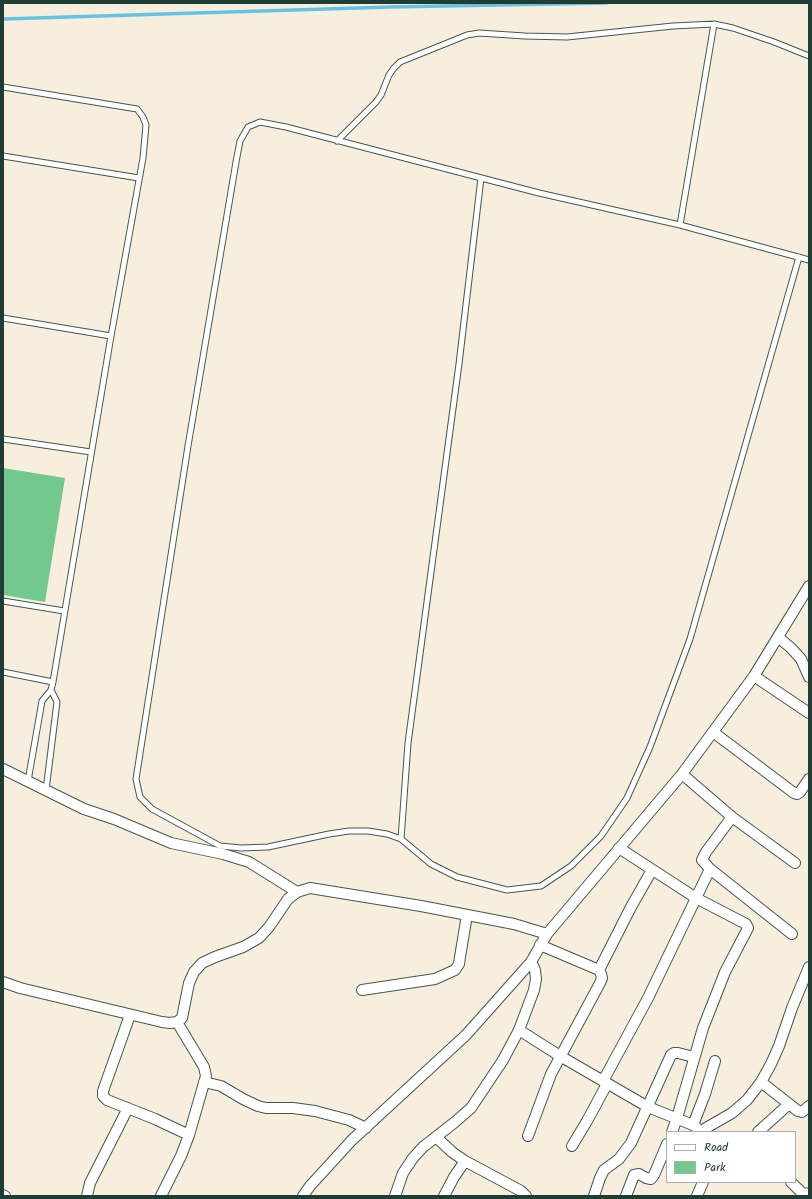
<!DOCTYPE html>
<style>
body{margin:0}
#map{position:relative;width:812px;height:1199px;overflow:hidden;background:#f8eede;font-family:Kalam,sans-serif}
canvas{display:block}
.frame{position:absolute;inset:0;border:4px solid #1f3d34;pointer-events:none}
.legend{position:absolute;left:666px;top:1131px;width:130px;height:52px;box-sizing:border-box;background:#fff;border:1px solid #a5b1ae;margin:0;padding:5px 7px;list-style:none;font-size:12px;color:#1f3d34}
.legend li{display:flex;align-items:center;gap:8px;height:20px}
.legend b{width:20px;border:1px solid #a5b1ae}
</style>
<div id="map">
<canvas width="812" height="1199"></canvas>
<div class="frame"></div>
<ul class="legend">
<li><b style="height:5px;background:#fff"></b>Road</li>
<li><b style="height:11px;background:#72c88d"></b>Park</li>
</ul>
</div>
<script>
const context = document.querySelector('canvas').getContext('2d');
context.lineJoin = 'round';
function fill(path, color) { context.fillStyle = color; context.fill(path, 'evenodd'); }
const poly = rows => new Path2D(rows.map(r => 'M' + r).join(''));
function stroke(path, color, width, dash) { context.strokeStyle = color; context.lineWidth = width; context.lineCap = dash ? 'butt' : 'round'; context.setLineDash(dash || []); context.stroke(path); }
fill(poly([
 [3,468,65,478,45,602,3,595]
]), '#72c88d');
stroke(poly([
 [3,19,390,7,607,3]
]), '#66c2e4', 3.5);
const lane = poly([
 [3,87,137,109,143,117,146,125,143,158,111,336,53,682,51,690,42,701,28,781],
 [337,141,376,102,381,95,389,75,394,68,400,62,467,35,479,33,525,36,567,37,673,26,714,24,733,28,774,42,809,56],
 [3,156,139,178],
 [680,225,714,24],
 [799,257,690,639,650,747,627,798,601,836,571,866,541,886,507,890,457,877,431,864,401,839,387,834,368,831,349,831,329,834,268,847,241,848,220,846,152,809,140,797,136,779,188,446,236,162,240,141,248,127,260,122,286,127,539,193,680,225,809,260],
 [3,318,111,336],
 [3,439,91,452],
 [3,601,64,611],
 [3,672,53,682],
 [46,790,57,702,51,690],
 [401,839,408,743,459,364,481,178]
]);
const street = poly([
 [778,637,791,648,801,659,809,677],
 [754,676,809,713],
 [713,732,794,793,797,794,800,792,809,779],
 [3,769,84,809,114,819,171,843,223,854,249,862,297,892],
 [682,774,732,817,795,863],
 [732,817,706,852,702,860,710,869,792,934],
 [619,848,696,898,746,924,748,928,725,972,703,1028,677,1118,672,1132],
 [599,970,631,907,652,870],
 [3,982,20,988,162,1022,170,1023,177,1022,182,1018,189,983,194,972,202,963,215,957,243,947,259,938,269,927,288,899,297,892,310,888,421,906,514,924,547,934,682,774,754,676,809,586],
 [362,990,435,979,455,970,459,964,460,957,467,915],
 [130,1015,103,1091,103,1096,107,1100,155,1119,189,1135],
 [519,1030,560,1056,648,1107,693,1125,697,1128,699,1132],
 [603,1081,648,998,710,869],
 [204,1082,221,1086,243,1099,258,1106,266,1108,293,1108,315,1111,349,1120,366,1128],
 [761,1082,798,1111,802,1112,809,1106],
 [693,1125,705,1094,715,1061],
 [702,1132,706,1128,732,1113,747,1100,761,1082,771,1064,779,1046,792,1008,809,967],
 [758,1132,789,1104],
 [528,1136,551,1074,600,983,602,978,601,974,599,970,540,945],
 [436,1137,452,1152,465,1161,521,1191,526,1196],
 [572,1146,587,1121,607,1084],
 [791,1182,802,1193,809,1194],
 [3,1195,5,1196],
 [87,1196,90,1183,128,1108],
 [161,1196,181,1156,189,1135,206,1076,204,1067,177,1022],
 [303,1196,310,1186,352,1140,466,1035,531,962,547,934],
 [395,1196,403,1173,413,1158,423,1147,455,1122,471,1108,503,1060,519,1030,534,990,536,979,535,970,531,962],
 [444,1196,454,1177,465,1161],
 [594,1196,600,1178,604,1170,619,1159,631,1143,671,1055,674,1053,678,1053,694,1057],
 [626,1196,634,1175,639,1174,646,1178,651,1179,654,1175,667,1144],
 [697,1196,703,1182]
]);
stroke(lane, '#40584e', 7);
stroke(street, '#40584e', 12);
stroke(lane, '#fff', 5);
stroke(street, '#fff', 10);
</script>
